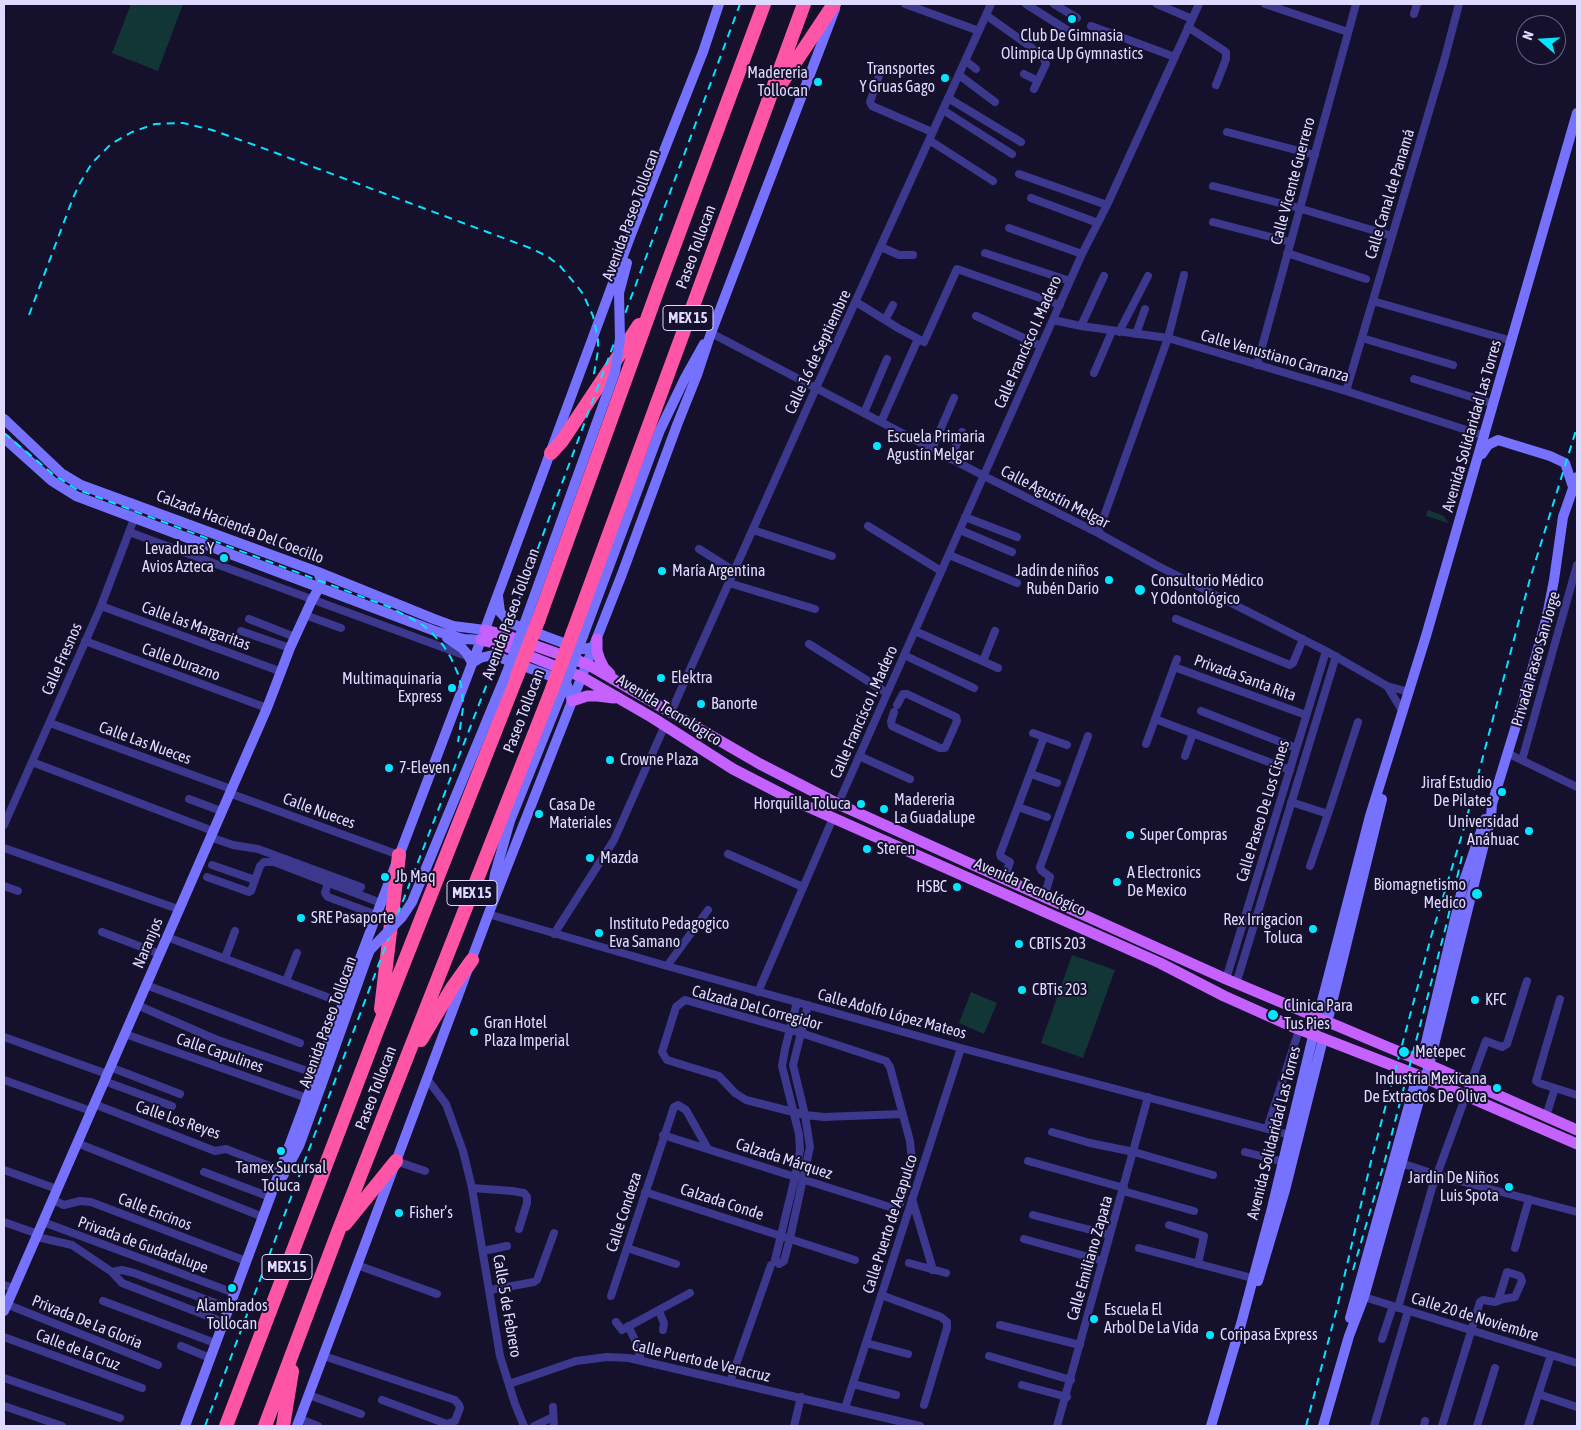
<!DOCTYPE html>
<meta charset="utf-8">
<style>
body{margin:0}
#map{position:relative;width:1581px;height:1430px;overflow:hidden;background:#15102c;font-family:"Asap Condensed",sans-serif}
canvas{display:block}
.frame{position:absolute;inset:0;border:5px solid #dfdaff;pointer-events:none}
.north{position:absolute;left:1516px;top:15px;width:50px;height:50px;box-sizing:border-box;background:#15102c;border:1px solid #666180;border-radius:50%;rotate:289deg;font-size:14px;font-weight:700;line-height:20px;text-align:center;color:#dfdaff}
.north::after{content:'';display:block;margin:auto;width:18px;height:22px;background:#06e5ff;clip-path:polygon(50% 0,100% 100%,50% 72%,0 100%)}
</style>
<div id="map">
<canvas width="1581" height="1430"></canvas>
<div class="frame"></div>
<div class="north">N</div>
</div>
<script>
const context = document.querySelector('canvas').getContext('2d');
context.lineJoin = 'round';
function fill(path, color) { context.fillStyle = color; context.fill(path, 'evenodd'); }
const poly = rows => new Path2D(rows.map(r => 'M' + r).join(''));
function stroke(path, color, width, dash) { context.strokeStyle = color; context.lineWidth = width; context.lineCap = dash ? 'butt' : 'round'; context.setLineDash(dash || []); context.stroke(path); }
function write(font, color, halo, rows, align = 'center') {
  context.font = font + ' "Asap Condensed",sans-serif'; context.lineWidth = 4; context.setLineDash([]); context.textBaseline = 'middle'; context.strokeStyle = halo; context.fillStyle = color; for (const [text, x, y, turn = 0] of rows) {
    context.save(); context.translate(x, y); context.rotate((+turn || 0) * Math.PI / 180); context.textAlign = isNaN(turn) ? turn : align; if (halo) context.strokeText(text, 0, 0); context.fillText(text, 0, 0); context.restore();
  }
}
fill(poly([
 [131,4,183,4,158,71,112,53],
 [1428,510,1444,516,1448,523,1426,516],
 [1072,955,1115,970,1083,1058,1041,1043],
 [971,992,997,1003,984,1034,959,1023]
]), '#123635');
stroke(poly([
 [905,4,979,31],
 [1026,4,1067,30],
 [1054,4,1077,18],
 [1157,4,1192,19],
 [1265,4,1348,32],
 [1414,14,1417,4],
 [986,15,1028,45,1043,57,1046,64,1034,89],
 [1091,26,1175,57],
 [1188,27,1226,52,1226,59,1216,85],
 [966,61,976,69],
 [881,70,870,102,872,106,932,132],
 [1024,74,1038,81],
 [959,75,995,102],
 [948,98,1021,142],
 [943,110,1012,154],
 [1227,132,1315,155],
 [929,140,993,181],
 [1019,174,1107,205],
 [1213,186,1295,207,1392,236],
 [1031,198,1098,223],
 [1213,222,1290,242],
 [1009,228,1082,254],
 [881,247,899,255,913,255],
 [985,253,1070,281],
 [1287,253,1366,279],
 [1373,301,1512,341],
 [856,302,898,328,924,342,957,269,1060,305],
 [976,316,1041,346],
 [885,320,893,305],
 [1053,320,1081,326,1168,338,1346,391,1485,436],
 [1081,326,1104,276],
 [1119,332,1148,276],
 [711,333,984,476,1098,533,1156,565,1326,651,1387,686,1409,692],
 [1136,334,1145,309],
 [1362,338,1453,365],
 [1257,365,1356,4],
 [1094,373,1112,331],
 [1414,379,1494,404],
 [1346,391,1444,61,1459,4],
 [864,413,887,359],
 [881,422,918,339],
 [932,449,954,398],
 [950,459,962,432],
 [965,517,1017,537],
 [868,526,941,571],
 [753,530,832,556],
 [960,530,1012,552],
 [129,532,469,657],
 [1098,533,1168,338,1184,275],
 [699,549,734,571],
 [949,555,1017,583],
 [729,583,815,609],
 [101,606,282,672],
 [305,615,341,628],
 [249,619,295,637],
 [1176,619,1290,665,1293,663,1303,639],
 [241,631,290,648],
 [915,631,998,668],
 [85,641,267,708],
 [809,644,887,693],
 [904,655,974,688],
 [983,661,995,631],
 [1174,667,1306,715],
 [1387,686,1403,712],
 [1201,711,1296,748],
 [671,712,816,388,991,4],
 [894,712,891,722,892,726,940,748,945,748,957,721,956,717,907,694,903,694,897,705],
 [1155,719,1290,770],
 [50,723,231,789],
 [1033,733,1067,745],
 [1146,744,1177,659],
 [1507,753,1577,787],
 [859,756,910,779],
 [1185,756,1193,733],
 [1522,760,1577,565],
 [32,762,213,831],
 [1031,774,1057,783],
 [229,793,399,855],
 [189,799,221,811],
 [1291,802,1328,814],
 [838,804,1082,254,1107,205,1199,4],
 [1018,807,1047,817],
 [4,825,101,606,134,519,131,502],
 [210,837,233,845,258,849,361,887],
 [4,848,178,909],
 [728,854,803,887],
 [212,865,255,880,260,866,264,862,274,862,381,903],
 [1310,866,1330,808,1358,722],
 [207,877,249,892,251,891,255,880],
 [1004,880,1010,862,1001,857,1000,854,1044,737],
 [328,882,325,893,328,897,377,915],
 [4,886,18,891],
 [1044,897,1050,877,1041,870,1040,867,1088,736],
 [488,914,667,966,961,1048,1290,1135],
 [102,932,160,954],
 [554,934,614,840,665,725],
 [167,937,343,1003],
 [225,958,235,931],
 [667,966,708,910],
 [1226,979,1326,651],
 [286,981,297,953],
 [1236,984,1336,656],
 [146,985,300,1043],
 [758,992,833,818],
 [1560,999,1536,1081,1539,1083,1577,1095],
 [797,1002,785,1049,782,1066,799,1134,800,1150,795,1177,775,1260,779,1264,784,1261,790,1238,810,1147,805,1115,793,1065,808,1005],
 [137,1005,215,1039,316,1074],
 [125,1034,307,1098],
 [4,1037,107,1074],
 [110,1067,180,1094],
 [427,1079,446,1104,463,1151,472,1188,500,1356,515,1404,524,1426],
 [4,1080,91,1111],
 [104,1081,172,1106],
 [94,1104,215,1151,226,1149,280,1170],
 [1546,1116,1555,1088],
 [1267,1129,1299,1030],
 [1052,1132,1090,1143,1134,1152,1213,1175],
 [663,1135,893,1208,897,1208,900,1204,912,1161,910,1141,890,1067,886,1061,801,1033,685,1000,676,1007,662,1052,667,1060,719,1076,735,1093,746,1100,805,1115,824,1117,902,1114],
 [77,1143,263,1217],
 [1245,1152,1284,1162],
 [396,1161,425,1171],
 [1028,1161,1124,1188],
 [1401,1163,1437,1175,1577,1212],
 [4,1170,57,1189],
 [204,1172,270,1197],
 [472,1188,512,1191,524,1193,527,1197,527,1203,519,1229],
 [1123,1191,1194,1211],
 [645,1192,855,1260],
 [912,1199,933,1270],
 [53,1200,64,1205,80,1201,91,1202,246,1261],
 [1033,1215,1110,1235],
 [4,1222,38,1234],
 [43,1222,234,1293],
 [1169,1225,1204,1236,1198,1264],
 [37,1237,72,1245,112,1272,122,1283,223,1322],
 [1024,1239,1103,1261],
 [627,1248,676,1264],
 [1139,1248,1252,1278],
 [1515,1248,1529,1199],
 [483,1251,507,1246],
 [909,1263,946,1273],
 [357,1265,437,1294],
 [112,1272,122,1270,134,1273,229,1308],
 [4,1285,13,1288],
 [490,1290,534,1282,537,1280,554,1233],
 [881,1295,941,1317,947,1322,947,1328,924,1405],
 [611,1296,674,1107,678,1105,686,1110,708,1149],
 [1364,1297,1577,1363],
 [103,1301,215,1343],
 [6,1304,158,1365],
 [1398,1308,1432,1188,1486,1041,1502,1047,1507,1044,1527,981],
 [659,1311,664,1323,663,1330],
 [616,1322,622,1330,690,1293],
 [1000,1325,1080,1345],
 [628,1326,635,1340,641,1360],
 [4,1337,142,1388],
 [1382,1339,1393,1306],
 [866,1343,908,1354],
 [181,1346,210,1358],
 [324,1356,455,1400,459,1405,460,1408,455,1421,447,1424,382,1400],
 [989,1356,1071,1380],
 [4,1378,120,1418],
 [730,1382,771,1265],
 [509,1384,576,1361,607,1357,629,1358,920,1426],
 [853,1384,896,1395],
 [1022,1385,1067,1397],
 [1538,1394,1577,1407],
 [309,1395,361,1414],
 [4,1406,62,1426],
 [553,1407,554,1426],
 [845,1408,961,1048],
 [300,1419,318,1426],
 [534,1426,553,1417],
 [794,1426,801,1397],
 [1057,1426,1148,1097],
 [1374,1426,1408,1311],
 [1424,1426,1425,1421],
 [1442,1426,1480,1302,1483,1300,1495,1302,1498,1301,1503,1299,1515,1297,1522,1281,1520,1276,1507,1272,1498,1301],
 [1477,1426,1495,1368],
 [1528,1426,1551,1355]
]), '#3c388d', 8);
stroke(poly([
 [619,293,627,263],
 [4,419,61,473,81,485,318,572,434,619,453,626,485,630],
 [4,438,52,481,76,496,435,631,464,639,481,640],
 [1482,454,1488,445,1498,440,1550,456,1565,463,1573,487],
 [498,596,500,612,510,623,574,647,584,649,594,647],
 [583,636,660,430,685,378,704,344],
 [447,638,462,648,468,655,472,663],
 [472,663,480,658,493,655,559,679,567,685,572,701],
 [492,892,495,874,510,821,562,692],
 [1329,1015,1382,799],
 [1425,1047,1464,881,1485,819],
 [283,1176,299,1146,321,1086],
 [1258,1281,1285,1190,1322,1043],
 [4,1311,267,708,290,648,312,600,319,588,321,581,318,572],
 [1350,1318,1414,1087],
 [185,1426,307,1098,481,640,630,237,703,52,719,4],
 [297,1426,490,910,622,574,677,425,697,375,711,333,835,9],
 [1211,1426,1241,1324,1272,1208,1313,1036,1370,816,1426,636,1577,113],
 [1323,1426,1349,1336,1364,1297,1429,1065,1482,852,1491,817,1492,804,1522,706,1547,616,1554,580,1563,517,1577,477]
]), '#7671ff', 10);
stroke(poly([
 [485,630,505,635,587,664,760,764,838,804,1226,979,1416,1059,1577,1130],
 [597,639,597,651,600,660,604,668,610,674],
 [481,640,502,645,582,677,653,718,733,769,795,801,1160,963,1224,996,1291,1026,1425,1078,1577,1144],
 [572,701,587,696,597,696,614,698]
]), '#c561ff', 11);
stroke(poly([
 [778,88,834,4],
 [551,453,562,441,639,325],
 [538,621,658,289,764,4],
 [573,632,804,4],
 [381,1009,399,855],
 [421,1040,452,988,472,960],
 [345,1224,396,1161],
 [226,1426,377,1031,517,676],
 [265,1426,338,1232,552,689],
 [283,1426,292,1371]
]), '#ff55a6', 14);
stroke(poly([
 [29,315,73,198,80,183,92,163,111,144,132,132,155,124,183,123,212,130,260,147,530,248,547,256,560,266,577,286,583,294,593,316,598,338,598,351,593,379],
 [4,433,54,475,76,489,389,607,420,623,431,632,443,645,451,658,458,674,462,689,463,708,458,742],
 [1353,1270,1385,1160,1447,922,1462,856],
 [205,1426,389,937,502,645,740,4],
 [1306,1426,1337,1308,1372,1157,1431,937,1464,828,1530,579,1577,427]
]), '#06e5ff', 2, [8, 6]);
stroke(poly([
 [562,692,583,636],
 [321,1086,366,960,370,950,402,917,412,902,507,672,615,372,620,339,619,293]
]), '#7671ff', 10);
stroke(poly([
 [517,676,538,621],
 [552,689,573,632]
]), '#ff55a6', 14);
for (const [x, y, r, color] of [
 [1072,19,5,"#06e5ff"],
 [945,78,5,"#06e5ff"],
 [818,82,5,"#06e5ff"],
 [877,446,5,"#06e5ff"],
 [224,558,5,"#06e5ff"],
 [662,571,5,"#06e5ff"],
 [1109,580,5,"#06e5ff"],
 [1140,590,6,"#06e5ff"],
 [661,678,5,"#06e5ff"],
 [452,688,5,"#06e5ff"],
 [701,704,5,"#06e5ff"],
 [610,760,5,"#06e5ff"],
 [389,768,5,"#06e5ff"],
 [1502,792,5,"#06e5ff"],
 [861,804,5,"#06e5ff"],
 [884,809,5,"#06e5ff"],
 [539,814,5,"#06e5ff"],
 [1529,831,5,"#06e5ff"],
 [1130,835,5,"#06e5ff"],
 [867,849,5,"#06e5ff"],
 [590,858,5,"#06e5ff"],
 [385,877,5,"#06e5ff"],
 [1117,882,5,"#06e5ff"],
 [957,887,5,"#06e5ff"],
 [1477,894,6,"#06e5ff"],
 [301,918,5,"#06e5ff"],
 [1313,929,5,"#06e5ff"],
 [599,933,5,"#06e5ff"],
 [1019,944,5,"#06e5ff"],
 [1022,990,5,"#06e5ff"],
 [1475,1000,5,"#06e5ff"],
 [1273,1015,6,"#06e5ff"],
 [474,1032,5,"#06e5ff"],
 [1404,1052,6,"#06e5ff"],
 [1497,1088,5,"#06e5ff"],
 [281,1151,5,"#06e5ff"],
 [1509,1187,5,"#06e5ff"],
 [399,1213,5,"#06e5ff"],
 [232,1288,5,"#06e5ff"],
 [1094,1319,5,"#06e5ff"],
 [1210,1335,5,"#06e5ff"]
]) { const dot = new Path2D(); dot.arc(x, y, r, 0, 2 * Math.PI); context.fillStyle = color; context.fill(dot); stroke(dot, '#15102c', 2); }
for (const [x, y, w] of [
 [688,318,50],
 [472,893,50],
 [287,1267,50]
]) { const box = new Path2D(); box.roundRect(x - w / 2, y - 12.5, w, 25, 4); context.fillStyle = '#15102c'; context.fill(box); stroke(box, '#dfdaff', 1); }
write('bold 15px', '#dfdaff', null, [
 ["MEX 15",688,318],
 ["MEX 15",472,893],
 ["MEX 15",287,1267]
]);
write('16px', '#dfdaff', '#15102c', [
 ["Club De Gimnasia",1072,36,"center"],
 ["Olimpica Up Gymnastics",1072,54,"center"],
 ["Transportes",935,69,"right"],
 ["Y Gruas Gago",935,87,"right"],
 ["Madereria",808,73,"right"],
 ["Tollocan",808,91,"right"],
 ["Escuela Primaria",887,437],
 ["Agustín Melgar",887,455],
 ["Levaduras Y",214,549,"right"],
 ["Avios Azteca",214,567,"right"],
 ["María Argentina",672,571],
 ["Jadín de niños",1099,571,"right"],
 ["Rubén Dario",1099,589,"right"],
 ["Consultorio Médico",1151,581],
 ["Y Odontológico",1151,599],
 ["Elektra",671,678],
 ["Multimaquinaria",442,679,"right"],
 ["Express",442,697,"right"],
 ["Banorte",711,704],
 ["Crowne Plaza",620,760],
 ["7-Eleven",399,768],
 ["Jiraf Estudio",1492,783,"right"],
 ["De Pilates",1492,801,"right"],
 ["Madereria",894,800],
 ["La Guadalupe",894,818],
 ["Horquilla Toluca",851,804,"right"],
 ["Casa De",549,805],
 ["Materiales",549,823],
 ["Universidad",1519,822,"right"],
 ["Anáhuac",1519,840,"right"],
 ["Super Compras",1140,835],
 ["Steren",877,849],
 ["Mazda",600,858],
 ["A Electronics",1127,873],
 ["De Mexico",1127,891],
 ["Jb Maq",395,877],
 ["Biomagnetismo",1466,885,"right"],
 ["Medico",1466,903,"right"],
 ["HSBC",947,887,"right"],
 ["SRE Pasaporte",311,918],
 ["Rex Irrigacion",1303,920,"right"],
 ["Toluca",1303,938,"right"],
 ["Instituto Pedagogico",609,924],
 ["Eva Samano",609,942],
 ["CBTIS 203",1029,944],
 ["CBTis 203",1032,990],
 ["KFC",1485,1000],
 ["Clinica Para",1284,1006],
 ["Tus Pies",1284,1024],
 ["Gran Hotel",484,1023],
 ["Plaza Imperial",484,1041],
 ["Metepec",1415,1052],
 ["Industria Mexicana",1487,1079,"right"],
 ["De Extractos De Oliva",1487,1097,"right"],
 ["Tamex Sucursal",281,1168,"center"],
 ["Toluca",281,1186,"center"],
 ["Jardin De Niños",1499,1178,"right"],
 ["Luis Spota",1499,1196,"right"],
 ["Fisher’s",409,1213],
 ["Alambrados",232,1306,"center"],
 ["Tollocan",232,1324,"center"],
 ["Escuela El",1104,1310],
 ["Arbol De La Vida",1104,1328],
 ["Coripasa Express",1220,1335]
], 'left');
write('16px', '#dfdaff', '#15102c', [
 ["Calle Vicente Guerrero",1293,181,-75],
 ["Calle Canal de Panamá",1390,194,-73],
 ["Avenida Paseo Tollocan",631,215,-70],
 ["Paseo Tollocan",696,247,-70],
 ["Calle Francisco I. Madero",1028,342,-66],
 ["Calle 16 de Septiembre",818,352,-65],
 ["Calle Venustiano Carranza",1275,356,16],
 ["Avenida Solidaridad Las Torres",1472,426,-74],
 ["Calle Agustín Melgar",1055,497,27],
 ["Calzada Hacienda Del Coecillo",240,527,21],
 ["Avenida Paseo Tollocan",511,614,-70],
 ["Calle las Margaritas",196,626,20],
 ["Calle Fresnos",62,659,-66],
 ["Privada Paseo San Jorge",1536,659,-74],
 ["Calle Durazno",181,662,20],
 ["Privada Santa Rita",1245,678,20],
 ["Avenida Tecnológico",669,710,32],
 ["Paseo Tollocan",524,711,-69],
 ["Calle Francisco I. Madero",864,712,-66],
 ["Calle Las Nueces",145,743,20],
 ["Calle Nueces",319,811,20],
 ["Calle Paseo De Los Cisnes",1263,811,-73],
 ["Avenida Tecnológico",1030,887,24],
 ["Naranjos",148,943,-67],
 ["Calzada Del Corregidor",757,1008,15],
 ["Calle Adolfo López Mateos",892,1014,15],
 ["Avenida Paseo Tollocan",328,1022,-70],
 ["Calle Capulines",220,1053,19],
 ["Paseo Tollocan",376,1088,-69],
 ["Calle Los Reyes",178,1120,19],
 ["Avenida Solidaridad Las Torres",1274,1133,-76],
 ["Calzada Márquez",784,1159,18],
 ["Calzada Conde",722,1202,18],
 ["Calle Encinos",155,1212,21],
 ["Calle Condeza",624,1212,-72],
 ["Calle Puerto de Acapulco",890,1224,-72],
 ["Privada de Gudadalupe",143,1245,20],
 ["Calle Emiliano Zapata",1090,1258,-74],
 ["Calle 5 de Febrero",507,1306,80],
 ["Calle 20 de Noviembre",1475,1317,17],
 ["Privada De La Gloria",87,1322,22],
 ["Calle de la Cruz",78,1350,21],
 ["Calle Puerto de Veracruz",701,1361,13]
]);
</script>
